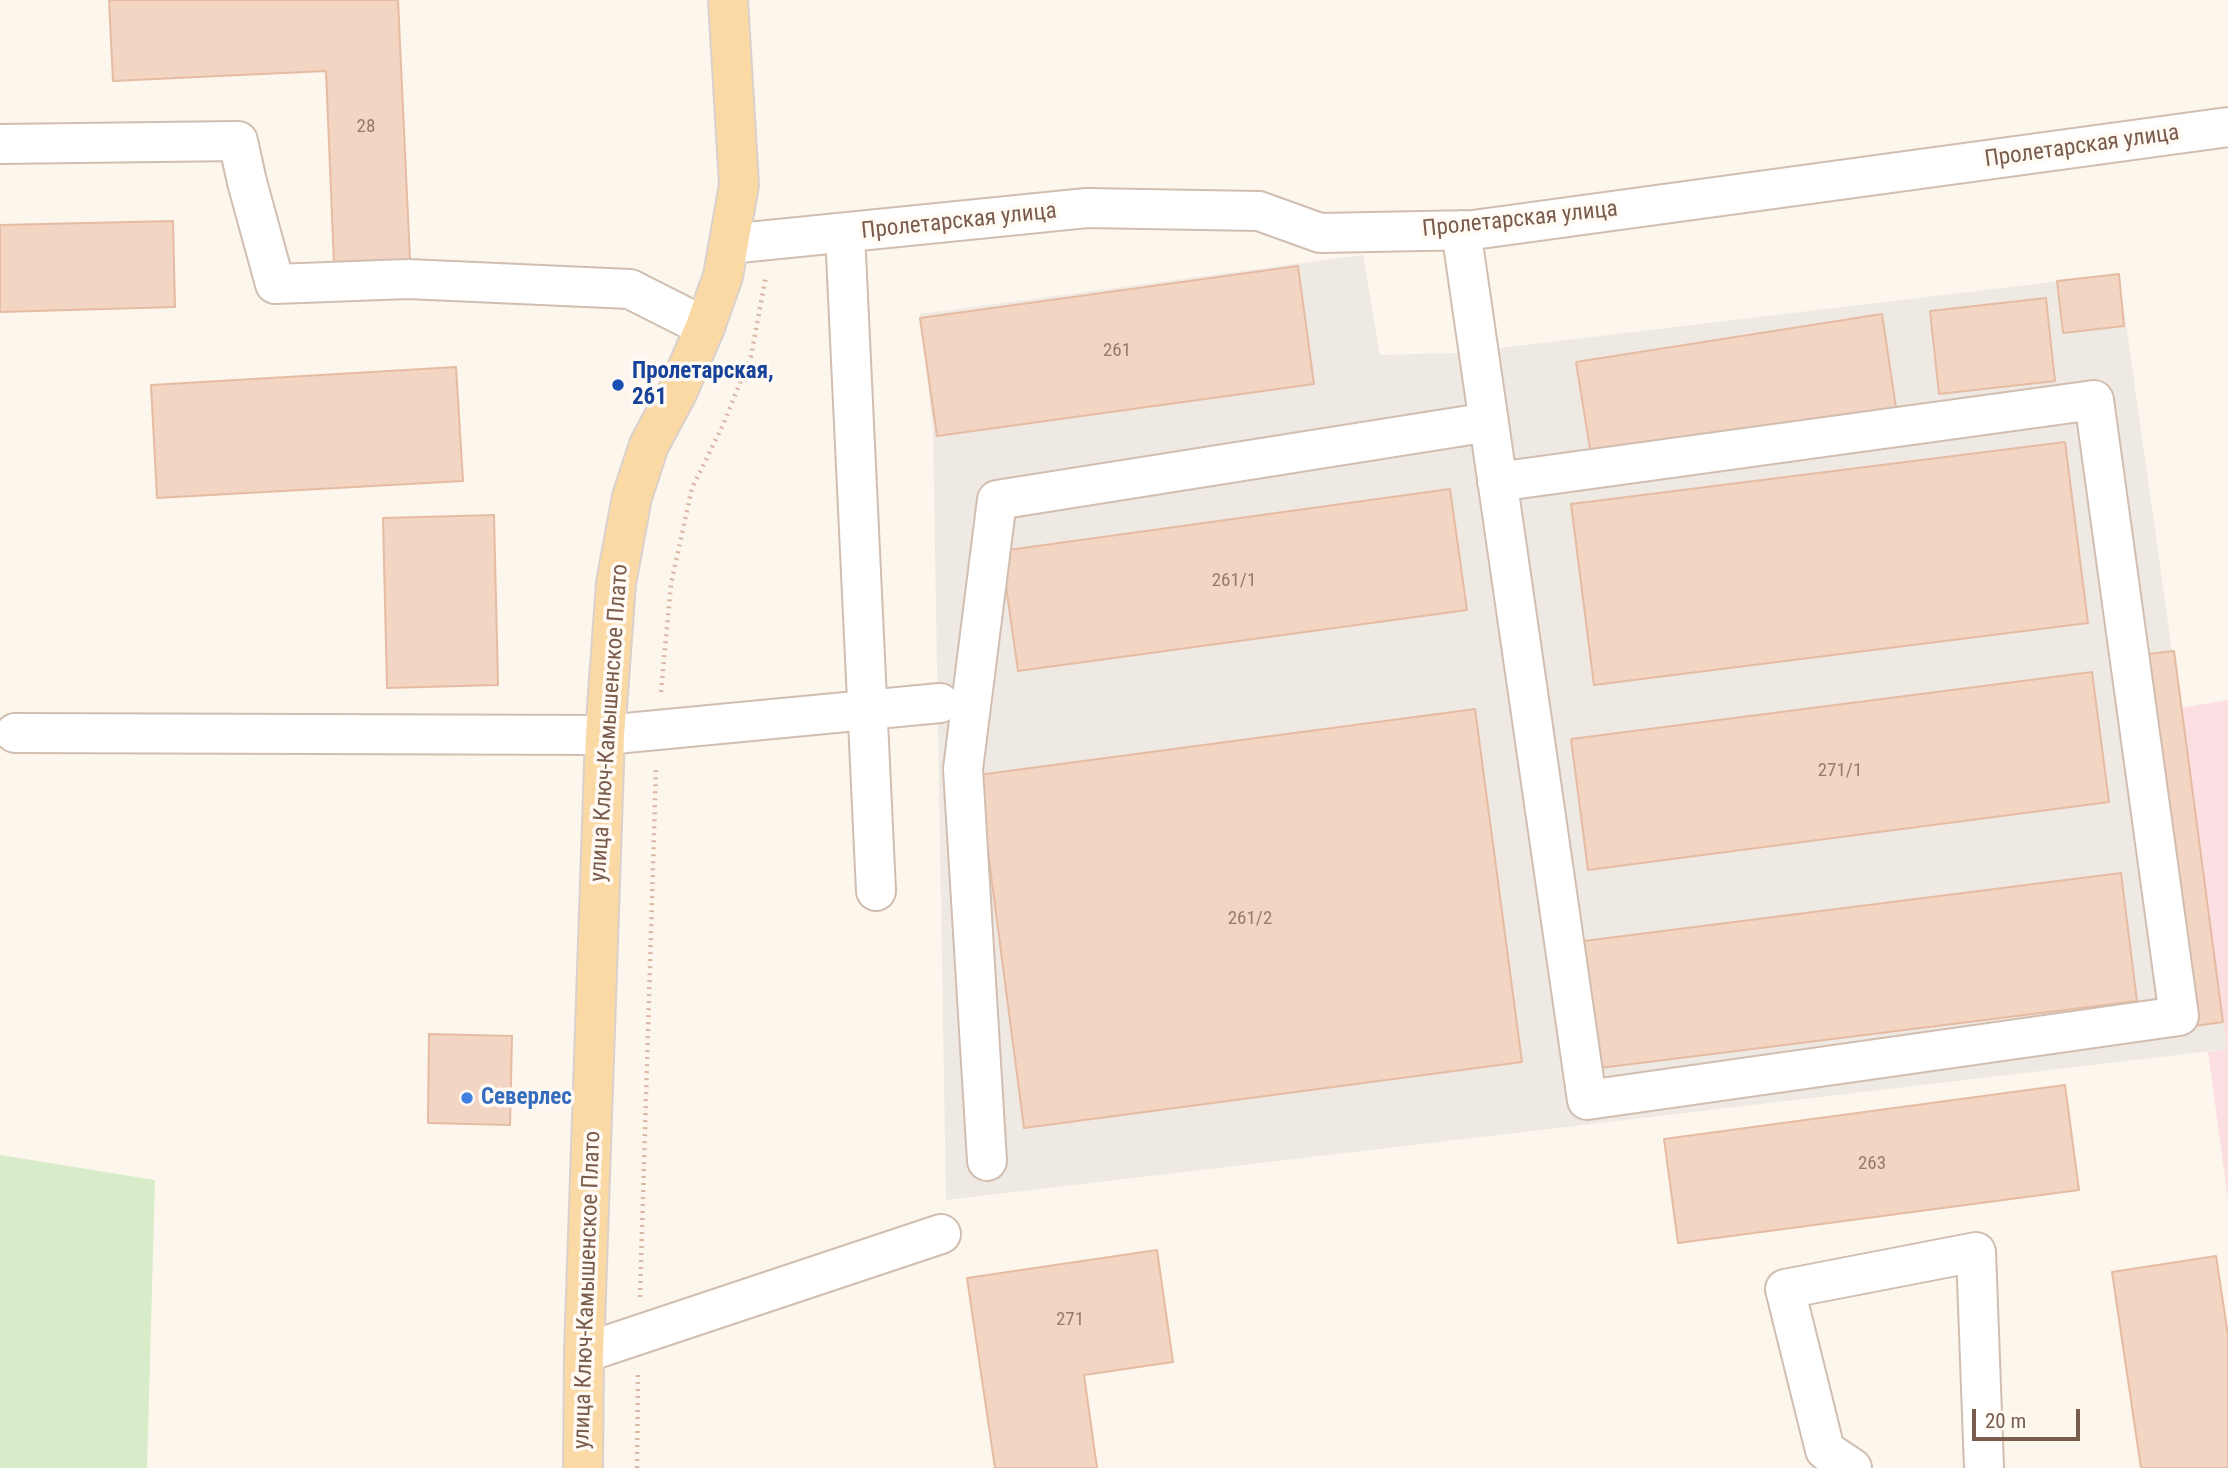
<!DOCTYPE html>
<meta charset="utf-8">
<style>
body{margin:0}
#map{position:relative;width:2228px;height:1468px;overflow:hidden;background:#fdf6ec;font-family:"Roboto Condensed",sans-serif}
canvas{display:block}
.scale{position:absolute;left:1972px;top:1409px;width:108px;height:32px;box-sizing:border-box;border:4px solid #7a5c4d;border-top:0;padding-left:9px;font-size:21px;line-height:24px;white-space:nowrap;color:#7a5c4d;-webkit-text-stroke:5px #fffaf3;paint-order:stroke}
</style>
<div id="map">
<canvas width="2228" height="1468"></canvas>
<div class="scale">20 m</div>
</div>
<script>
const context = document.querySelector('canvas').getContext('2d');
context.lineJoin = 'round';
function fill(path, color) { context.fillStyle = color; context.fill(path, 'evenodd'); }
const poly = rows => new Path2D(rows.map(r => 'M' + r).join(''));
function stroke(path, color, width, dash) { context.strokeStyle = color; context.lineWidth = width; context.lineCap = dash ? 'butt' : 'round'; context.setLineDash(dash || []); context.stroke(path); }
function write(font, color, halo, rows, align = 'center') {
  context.font = font + ' "Roboto Condensed",sans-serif'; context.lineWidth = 7; context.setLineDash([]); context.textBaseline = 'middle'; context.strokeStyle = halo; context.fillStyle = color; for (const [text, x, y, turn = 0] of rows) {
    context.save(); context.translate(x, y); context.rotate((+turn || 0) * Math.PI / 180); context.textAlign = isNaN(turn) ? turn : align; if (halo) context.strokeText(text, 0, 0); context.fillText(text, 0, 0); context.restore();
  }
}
fill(poly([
 [1363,255,1380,355,1458,353,2119,274,2228,1049,946,1200,933,431,920,314]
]), '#efe9e4');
fill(poly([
 [2228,700,2228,1200,2208,1052,2227,1049,2180,708]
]), '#fbdfe3');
fill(poly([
 [0,1155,155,1180,147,1468,0,1468]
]), '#d8ecc9');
const building = poly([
 [109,0,398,0,410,260,334,264,326,71,113,81,109,0],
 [173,221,175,307,0,312,0,225,173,221],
 [1298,266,1314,384,937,436,920,318,1298,266],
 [2119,274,2124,326,2063,333,2057,281,2119,274],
 [2046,298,2055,381,1939,394,1930,311,2046,298],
 [1882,314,1896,408,1591,455,1576,362,1882,314],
 [456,367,463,481,157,498,151,385,456,367],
 [2065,442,2088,623,1594,685,1571,504,2065,442],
 [1450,489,1467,610,1018,671,1001,551,1450,489],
 [494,515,498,685,387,688,383,518,494,515],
 [2174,651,2223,1022,2180,1028,2131,656,2174,651],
 [2092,672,2109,802,1588,870,1571,739,2092,672],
 [1475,709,1522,1062,1024,1128,978,775,1475,709],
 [2121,873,2137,1001,1600,1068,1584,941,2121,873],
 [429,1034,512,1036,510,1125,428,1123,429,1034],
 [2065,1085,2079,1190,1678,1243,1664,1139,2065,1085],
 [1157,1250,1173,1362,1084,1375,1097,1468,995,1468,967,1278,1157,1250],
 [2216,1256,2228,1335,2228,1468,2141,1468,2112,1272,2216,1256]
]);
fill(building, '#f3d5c3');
stroke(building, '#e6bba3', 2);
const minor = poly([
 [0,144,238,141,247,182,275,284,408,279,630,289,705,327],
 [1461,230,1587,1100,2179,1016,2094,400,1497,482],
 [845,233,876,891],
 [729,244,1087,208,1259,211,1320,233,1473,230,2228,127],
 [15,733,605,735,940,703],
 [987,1161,963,769,997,500,1489,422],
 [584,1353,941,1234],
 [1852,1468,1825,1450,1785,1289,1976,1252,1984,1468]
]);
const major = poly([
 [583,1468,584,1353,605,735,616,583,632,497,649,445,677,393,705,327,723,276,739,185,728,0]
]);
stroke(minor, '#d1beb0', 42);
stroke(major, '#dad1cd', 42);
stroke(poly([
 [661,692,671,584,692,488,723,425,751,356,766,276],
 [640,1297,656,767],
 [637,1468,638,1375]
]), '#d9b8a5', 4.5, [2, 5]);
stroke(minor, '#fff', 38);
stroke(major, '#fbd9a5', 38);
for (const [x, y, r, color] of [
 [618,385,7,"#1a4fb4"],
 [467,1098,7,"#3f7fe0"]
]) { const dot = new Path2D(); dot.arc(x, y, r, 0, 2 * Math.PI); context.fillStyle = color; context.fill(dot); stroke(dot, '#fffaf3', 2.5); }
write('19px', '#987a6a', null, [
 ["28",366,127],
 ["261",1117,351],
 ["261/1",1234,581],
 ["271/1",1840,771],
 ["261/2",1250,919],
 ["263",1872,1164],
 ["271",1070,1320]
]);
write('23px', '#7a5c4d', '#fffaf3', [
 ["Пролетарская улица",2082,147,-8],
 ["Пролетарская улица",1520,220,-6],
 ["Пролетарская улица",959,222,-6],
 ["улица Ключ-Камышенское Плато",610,723,-86],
 ["улица Ключ-Камышенское Плато",588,1290,-88]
]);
write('bold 23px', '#164399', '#fffaf3', [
 ["Пролетарская,",632,372],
 ["261",632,398]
], 'left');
write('bold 23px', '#366cbe', '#fffaf3', [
 ["Северлес",481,1098]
], 'left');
</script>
